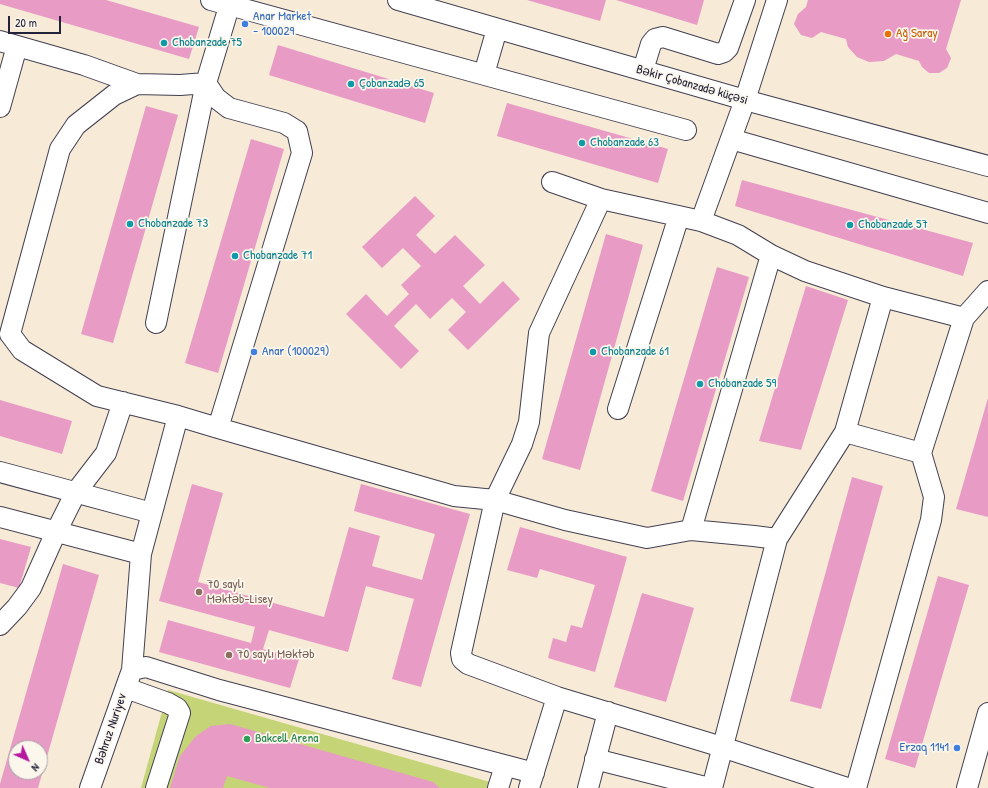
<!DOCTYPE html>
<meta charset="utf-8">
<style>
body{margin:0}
#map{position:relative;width:988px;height:788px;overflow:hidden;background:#f7ead6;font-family:"Patrick Hand",sans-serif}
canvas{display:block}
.north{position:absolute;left:8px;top:740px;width:40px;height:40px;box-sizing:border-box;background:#fbf7ec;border:1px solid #a4a2a5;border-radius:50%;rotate:135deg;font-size:11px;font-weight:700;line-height:16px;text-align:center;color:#22223b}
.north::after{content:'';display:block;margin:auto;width:14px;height:18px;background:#b5179e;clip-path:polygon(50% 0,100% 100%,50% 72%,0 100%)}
.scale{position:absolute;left:8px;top:16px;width:53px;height:18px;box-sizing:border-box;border:2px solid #22223b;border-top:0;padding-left:5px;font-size:12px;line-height:14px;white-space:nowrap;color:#22223b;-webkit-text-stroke:3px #fbf7ec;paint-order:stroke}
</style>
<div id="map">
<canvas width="988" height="788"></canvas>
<div class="north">N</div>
<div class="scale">20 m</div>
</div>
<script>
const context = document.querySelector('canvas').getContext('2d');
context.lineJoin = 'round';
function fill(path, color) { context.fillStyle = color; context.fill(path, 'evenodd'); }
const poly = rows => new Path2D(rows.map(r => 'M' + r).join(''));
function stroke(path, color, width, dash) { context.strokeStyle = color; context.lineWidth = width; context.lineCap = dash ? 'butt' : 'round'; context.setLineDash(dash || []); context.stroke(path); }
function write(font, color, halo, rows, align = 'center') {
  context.font = font + ' "Patrick Hand",sans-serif'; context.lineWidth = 3.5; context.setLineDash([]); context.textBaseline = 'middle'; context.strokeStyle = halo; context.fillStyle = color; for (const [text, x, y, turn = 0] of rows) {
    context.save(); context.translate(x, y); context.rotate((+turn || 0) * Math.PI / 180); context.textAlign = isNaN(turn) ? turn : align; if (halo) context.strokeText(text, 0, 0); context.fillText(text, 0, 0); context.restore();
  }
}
fill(poly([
 [168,690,511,788,141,788]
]), '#c4d477');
fill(poly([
 [0,0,106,0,199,27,189,59,0,4],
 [527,0,606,0,600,21],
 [616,0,704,0,697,25],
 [808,0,961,0,946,49,951,58,947,68,939,73,929,73,922,67,919,61,896,54,884,61,869,62,857,57,848,47,846,39,821,32,812,38,801,35,794,24,798,14,806,7],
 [278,45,434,93,425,123,269,75],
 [507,103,668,149,658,183,497,136],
 [146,106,178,115,113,343,81,334],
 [251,139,284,149,218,373,185,363],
 [742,180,973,243,963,276,735,206],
 [415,196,435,216,416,235,435,254,455,235,485,265,463,286,480,304,503,281,520,299,468,350,448,330,466,312,452,298,430,319,416,304,394,326,419,351,401,369,346,314,366,294,387,316,409,294,401,285,421,266,403,248,382,268,362,247],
 [606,234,643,245,580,470,542,459],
 [717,267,749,277,683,501,651,491],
 [806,286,848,300,801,450,759,441],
 [988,398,988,517,956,509],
 [0,400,72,421,62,454,0,436],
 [852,477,883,486,821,709,790,701],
 [192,484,223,493,198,582,324,617,349,527,380,536,372,566,422,580,435,534,354,511,361,484,470,514,421,687,392,679,414,599,366,586,348,652,269,630,263,649,299,659,290,688,159,652,168,620,251,643,255,627,159,601],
 [520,527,627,557,595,672,548,658,553,638,566,642,571,625,582,628,595,585,540,569,537,578,507,570],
 [0,539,31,547,19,588,0,583],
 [63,564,99,575,38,788,0,788,0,784],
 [16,748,40,748,40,772,16,772],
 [938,576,969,585,915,768,885,759],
 [642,593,694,608,666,702,614,687],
 [230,724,433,782,440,788,270,788,227,776,223,788,170,788,180,756,196,736,211,726]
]), '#e89bc5');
const minor = poly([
 [211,0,686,130],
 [398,0,745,100,988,166],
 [0,41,84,65,137,84],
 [643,70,651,44,655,39,663,37,718,54,724,52,728,48,745,0],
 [484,74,497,29],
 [0,107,17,46],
 [731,139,988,213],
 [552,182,601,199,701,221,738,235,771,255,805,271,883,297,964,318],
 [601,199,539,333,529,422,522,444,495,500,461,653,462,659,468,664,557,697,722,747,847,788],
 [701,221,745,100,777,0],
 [156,323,206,83,231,0],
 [618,409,679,216],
 [218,428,302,153,297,131,284,123,229,108,216,98,206,83,180,85,137,84,114,95,76,125,60,149,10,334,22,350,97,396,178,416,218,428,454,496,495,500,565,520,647,538,691,530,754,536,777,539,845,432,921,453,964,318,988,291],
 [845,432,883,297],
 [0,472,152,513],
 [0,517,141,554],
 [691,530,771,255],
 [0,625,17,607,31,588,56,532,76,492,106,453,123,402],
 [132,670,146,667,219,690,534,773],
 [126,688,168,703,177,708,180,713,156,788],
 [595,759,709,788],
 [90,788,132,670,141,554,178,416],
 [498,788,505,766],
 [529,788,557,697],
 [588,788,608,712],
 [712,788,777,539],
 [856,788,931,520,934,497,921,453],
 [967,788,988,713]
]);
stroke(minor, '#424052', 22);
stroke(minor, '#fff', 20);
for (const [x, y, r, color] of [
 [245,24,4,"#3f7fe0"],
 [888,34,4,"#e8710a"],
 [164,43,4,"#0f9aa8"],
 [351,84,4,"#0f9aa8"],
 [582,143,4,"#0f9aa8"],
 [130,224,4,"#0f9aa8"],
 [850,225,4,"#0f9aa8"],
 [235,256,4,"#0f9aa8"],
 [254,352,4,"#3f7fe0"],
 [593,352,4,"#0f9aa8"],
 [700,384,4,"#0f9aa8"],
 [199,592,4,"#8d6e63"],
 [229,655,4,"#8d6e63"],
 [247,739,4,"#2e9e5b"],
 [957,748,4,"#3f7fe0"]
]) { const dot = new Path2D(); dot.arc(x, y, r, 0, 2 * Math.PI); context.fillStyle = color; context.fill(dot); stroke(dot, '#fbf7ec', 1.5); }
write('13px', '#366cbe', '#fbf7ec', [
 ["Anar Market",253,17],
 ["- 100029",253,32],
 ["Anar (100029)",262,352],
 ["Erzaq 1141",949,748,"right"]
], 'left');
write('13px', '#c56008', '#fbf7ec', [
 ["Ağ Saray",896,34]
], 'left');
write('13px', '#0d838f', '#fbf7ec', [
 ["Chobanzade 75",172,43],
 ["Çobanzadə 65",359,84],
 ["Chobanzade 63",590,143],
 ["Chobanzade 73",138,224],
 ["Chobanzade 57",858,225],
 ["Chobanzade 71",243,256],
 ["Chobanzade 61",601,352],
 ["Chobanzade 59",708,384]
], 'left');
write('13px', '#22223b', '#fbf7ec', [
 ["Bəkir Çobanzadə küçəsi",692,85,16],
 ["Bəhruz Nuriyev",111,729,-71]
]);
write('13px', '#785e54', '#fbf7ec', [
 ["70 saylı",207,585],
 ["Məktəb-Lisey",207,600],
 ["70 saylı Məktəb",237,655]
], 'left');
write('13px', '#27864d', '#fbf7ec', [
 ["Bakcell Arena",255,739]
], 'left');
</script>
